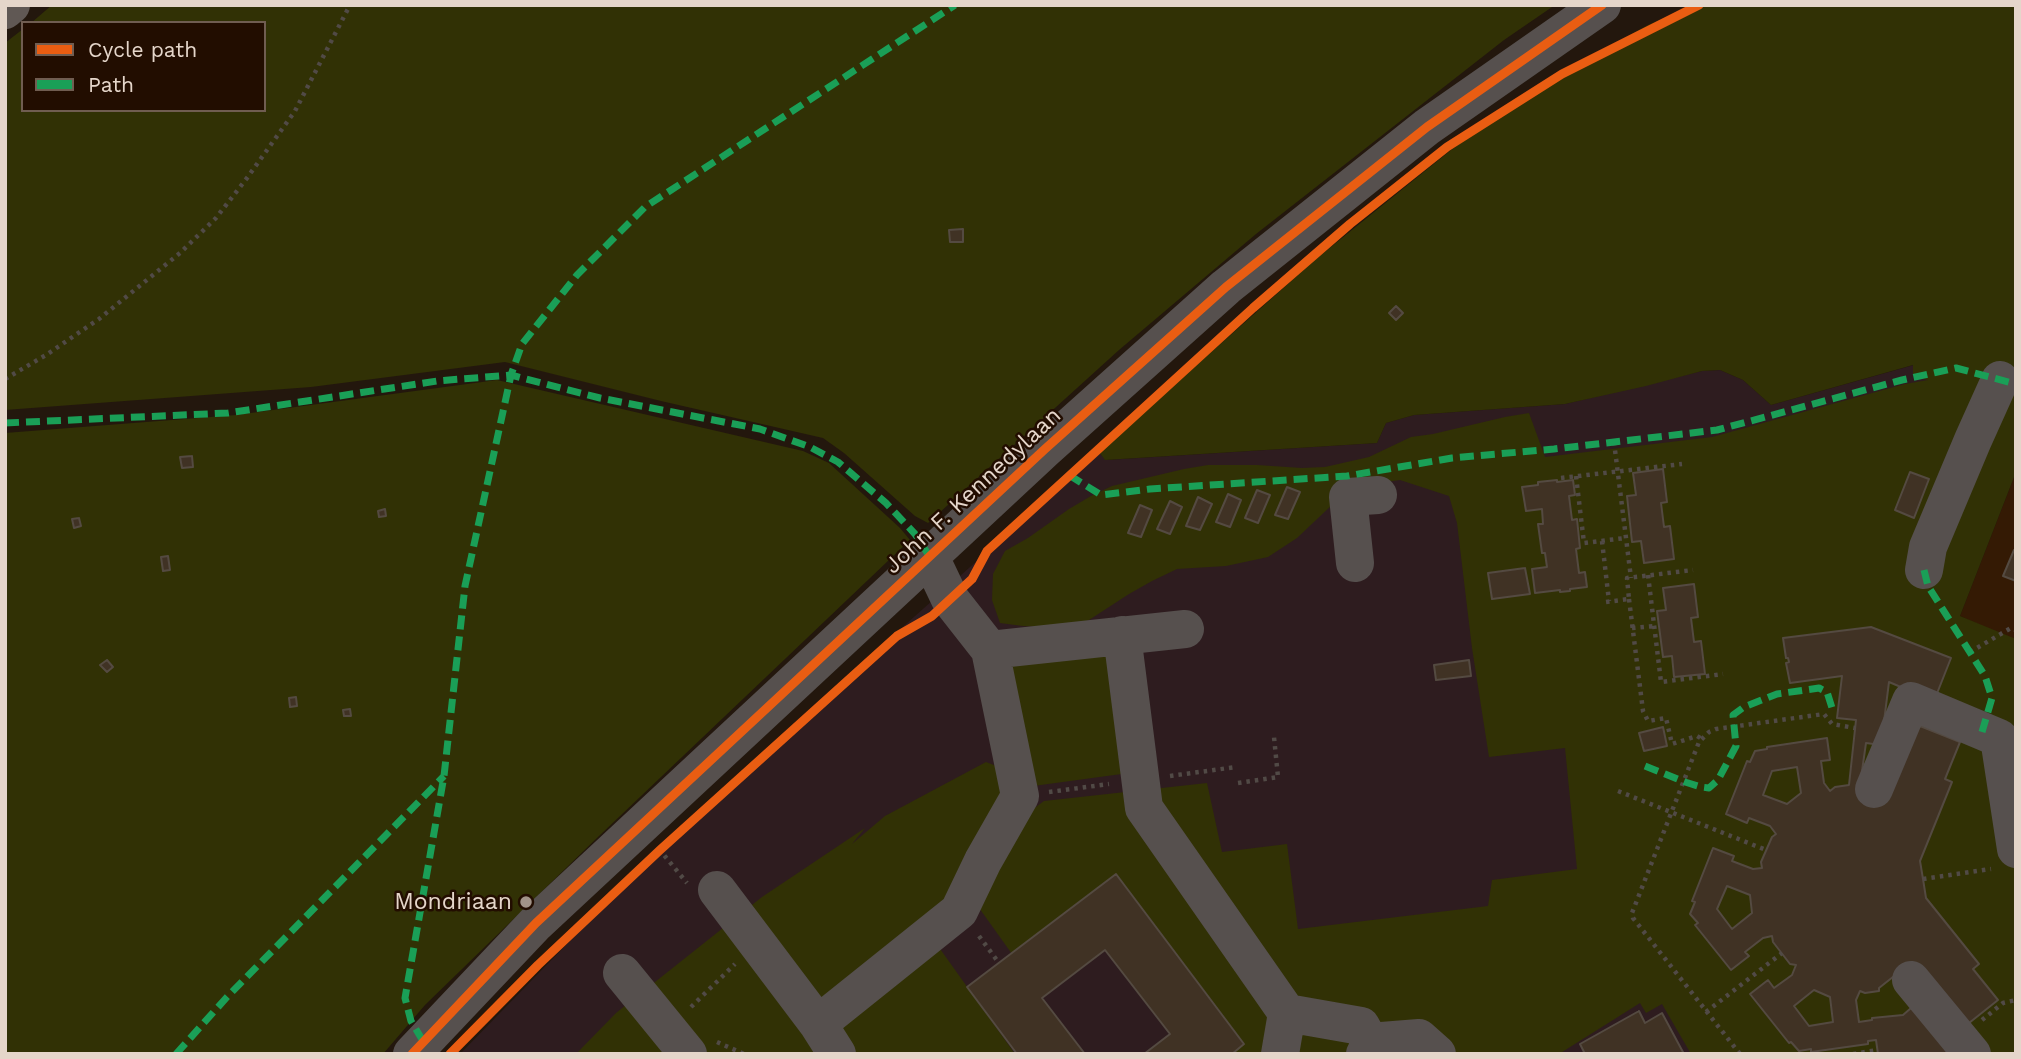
<!DOCTYPE html>
<style>
body{margin:0}
#map{position:relative;width:2021px;height:1059px;overflow:hidden;background:#23170d;font-family:"Work Sans",sans-serif}
canvas{display:block}
.frame{position:absolute;inset:0;border:7px solid #e5d6ca;pointer-events:none}
.legend{position:absolute;left:21px;top:21px;width:245px;height:91px;box-sizing:border-box;background:#220d00;border:2px solid #705d51;margin:0;padding:9px 12px;list-style:none;font-size:21px;color:#e5d6ca}
.legend li{display:flex;align-items:center;gap:14px;height:35px}
.legend b{width:35px;border:2px solid #705d51}
</style>
<div id="map">
<canvas width="2021" height="1059"></canvas>
<div class="frame"></div>
<ul class="legend">
<li><b style="height:9px;background:#e95d12"></b>Cycle path</li>
<li><b style="height:9px;background:#1a9f57"></b>Path</li>
</ul>
</div>
<script>
const context = document.querySelector('canvas').getContext('2d');
context.lineJoin = 'round';
function fill(path, color) { context.fillStyle = color; context.fill(path, 'evenodd'); }
const poly = rows => new Path2D(rows.map(r => 'M' + r).join(''));
function stroke(path, color, width, dash) { context.strokeStyle = color; context.lineWidth = width; context.lineCap = dash ? 'butt' : 'round'; context.setLineDash(dash || []); context.stroke(path); }
function write(font, color, halo, rows, align = 'center') {
  context.font = font + ' "Work Sans",sans-serif'; context.lineWidth = 5; context.setLineDash([]); context.textBaseline = 'middle'; context.strokeStyle = halo; context.fillStyle = color; for (const [text, x, y, turn = 0] of rows) {
    context.save(); context.translate(x, y); context.rotate((+turn || 0) * Math.PI / 180); context.textAlign = isNaN(turn) ? turn : align; if (halo) context.strokeText(text, 0, 0); context.fillText(text, 0, 0); context.restore();
  }
}
fill(poly([
 [2016,472,2016,641,1960,616]
]), '#341a04');
fill(poly([
 [1914,365,1935,380,1925,478,2016,1054,460,1054,638,871,813,707,1099,452,1106,460,1377,443,1386,423,1414,415,1565,404,1702,371,1720,370,1743,380,1771,405]
]), '#2e1c1f');
fill(poly([
 [52,5,1555,5,1504,40,1256,234,1119,350,928,523,915,516,844,453,823,438,661,401,505,362,311,387,5,410,5,43,23,29,23,110,264,110,264,23,31,23],
 [1694,5,2016,5,2016,472,1960,616,2016,639,2016,1054,1691,1054,1662,1004,1646,1013,1640,1003,1559,1054,1232,1054,1244,1044,1116,875,1012,954,977,905,923,925,1015,1054,576,1054,616,1013,762,897,865,828,852,844,885,816,986,762,999,767,1009,827,1044,801,1207,783,1222,852,1287,844,1298,929,1488,906,1492,880,1577,869,1565,748,1489,757,1472,648,1457,523,1449,496,1400,480,1351,487,1297,538,1268,557,1226,566,1177,569,1152,581,1129,594,1089,620,1068,628,1023,626,1000,623,992,600,993,574,1005,551,1028,538,1069,509,1091,496,1112,486,1184,469,1208,465,1257,465,1302,468,1325,467,1369,457,1411,437,1433,434,1505,417,1529,413,1545,457,1712,437,1905,384,1928,380,1913,376,1913,365,1771,405,1743,380,1720,370,1702,371,1646,386,1565,404,1414,415,1386,423,1377,443,1105,460,1099,452,1316,259,1451,150,1564,71,1648,25],
 [497,380,803,451,829,463,900,528,910,540,599,836,425,1005,383,1054,5,1054,5,433,236,415],
 [1111,648,1129,773,1026,787,1008,663]
]), '#313105');
const building = poly([
 [963,229,963,242,950,242,949,230,963,229],
 [1396,306,1403,313,1396,320,1389,313,1396,306],
 [192,456,193,467,182,468,180,457,192,456],
 [1663,469,1667,502,1661,503,1664,527,1670,526,1674,559,1644,563,1641,541,1632,542,1627,496,1636,495,1633,473,1663,469],
 [1910,472,1929,479,1914,518,1895,510,1910,472],
 [1557,480,1557,482,1573,480,1575,495,1569,496,1572,520,1577,519,1580,548,1576,549,1579,573,1585,572,1587,587,1570,589,1570,591,1560,592,1560,590,1535,593,1532,569,1547,567,1545,553,1542,553,1538,524,1543,524,1542,509,1526,511,1522,487,1538,485,1538,482,1557,480],
 [1287,487,1300,492,1288,519,1275,515,1287,487],
 [1257,490,1270,495,1258,523,1245,518,1257,490],
 [1228,494,1241,500,1230,527,1216,522,1228,494],
 [1198,497,1212,504,1200,530,1186,526,1198,497],
 [1170,501,1182,507,1170,534,1157,529,1170,501],
 [1140,505,1152,510,1141,537,1128,533,1140,505],
 [385,509,386,516,379,517,378,511,385,509],
 [79,518,81,526,74,528,72,519,79,518],
 [2014,550,2016,550,2016,581,2003,576,2014,550],
 [168,556,170,570,163,571,161,557,168,556],
 [1525,568,1530,594,1492,599,1488,573,1525,568],
 [1694,584,1698,617,1691,618,1694,642,1701,641,1705,674,1674,677,1672,656,1663,657,1657,611,1666,610,1663,588,1694,584],
 [1871,627,1951,658,1934,701,1889,682,1881,745,1866,743,1859,792,1920,726,1960,742,1945,779,1952,782,1920,861,1923,879,1926,898,1979,964,1973,969,1998,1000,1964,1027,1908,965,1879,988,1879,991,1865,993,1860,991,1856,1000,1859,1022,1872,1020,1872,1018,1903,1015,1918,1002,1959,1054,1878,1054,1876,1040,1868,1041,1868,1044,1811,1052,1811,1049,1799,1051,1791,1042,1789,1043,1750,994,1768,980,1774,988,1792,975,1796,965,1790,964,1773,942,1772,936,1763,938,1745,952,1749,956,1731,970,1695,925,1698,923,1690,914,1695,902,1692,901,1713,848,1734,856,1732,861,1753,869,1762,868,1761,862,1772,837,1776,834,1770,826,1749,818,1747,823,1726,814,1747,761,1750,762,1755,751,1767,749,1767,747,1827,738,1830,760,1821,761,1824,783,1830,791,1835,787,1849,785,1856,720,1837,718,1842,676,1790,683,1786,663,1789,662,1788,658,1786,658,1783,638,1871,627],
 [1797,767,1801,793,1787,804,1763,795,1772,771,1797,767],
 [1727,886,1750,895,1752,913,1732,929,1717,909,1727,886],
 [1814,990,1830,997,1833,1022,1809,1026,1794,1006,1814,990],
 [107,660,113,667,107,672,100,665,107,660],
 [1469,660,1471,676,1436,680,1434,665,1469,660],
 [296,697,297,706,290,707,289,698,296,697],
 [350,709,351,716,344,716,343,710,350,709],
 [1663,727,1667,746,1644,751,1639,733,1663,727],
 [1116,874,1244,1044,1232,1054,1144,1054,1170,1034,1105,950,1042,998,1085,1054,1017,1054,967,987,1116,874],
 [1639,1011,1645,1023,1662,1013,1684,1054,1585,1054,1580,1044,1639,1011]
]);
fill(building, '#403224');
stroke(building, '#544a41', 2);
stroke(poly([
 [5,379,46,355,99,319,180,253,216,218,247,178,295,111,350,5],
 [1614,442,1631,578],
 [1576,476,1584,543,1625,538],
 [1561,478,1682,464],
 [1602,541,1609,601],
 [1648,575,1661,682,1723,674],
 [1629,599,1643,711,1648,721,1666,718,1672,744,1697,736,1702,739],
 [1606,602,1629,599,1627,578,1693,570],
 [1632,628,1654,626],
 [1970,652,2011,628,2016,630],
 [1170,776,1236,767],
 [1238,783,1278,777,1274,737],
 [1618,791,1766,850],
 [1049,792,1109,784],
 [659,849,687,883],
 [1923,879,1991,869],
 [979,936,999,963],
 [691,1007,735,964],
 [1706,1012,1782,953],
 [1982,1020,2003,1003,2016,1000],
 [717,1042,744,1054],
 [1740,1054,1633,918,1632,913,1699,742,1709,732,1716,729,1824,714,1832,724,1855,728],
 [1853,1054,1877,1050]
]), '#514a46', 4.5, [3.5, 5]);
stroke(poly([
 [1355,563,1348,497,1378,495],
 [1924,570,1928,547,1973,440,2000,380],
 [1122,635,1144,808,1287,1013,1361,1026,1373,1048,1365,1054],
 [990,650,1185,629],
 [1874,789,1911,701,1999,738,2016,849],
 [717,890,818,1024,837,1054],
 [622,973,688,1054],
 [1911,980,1972,1054],
 [818,1024,959,911,983,861,1020,796,990,650,950,599,930,557],
 [1369,1042,1419,1038,1437,1054],
 [412,1054,536,923,1045,449,1226,287,1427,127,1602,5],
 [1280,1054,1287,1013]
]), '#56504e', 38);
stroke(poly([
 [5,10,11,5]
]), '#605854', 38);
stroke(poly([
 [5,423,228,413,437,381,511,375,600,398,760,429,810,447,838,462,886,503,915,534,930,557],
 [1069,475,1101,495,1150,489,1347,476,1452,458,1554,449,1717,430,1902,380,1956,368,2016,384],
 [1924,570,1928,586,1985,676,1992,698,1982,732],
 [1645,766,1685,782,1701,787,1709,788,1718,780,1736,746,1733,715,1744,707,1777,694,1819,688,1827,692,1833,711],
 [423,1041,411,1021,405,998,444,776,465,586,511,375,522,344,577,275,645,207,955,5],
 [176,1054,227,997,444,776]
]), '#1a9f57', 7, [14, 7]);
stroke(poly([
 [412,1054,536,923,1045,449,1226,287,1427,127,1602,5],
 [450,1054,538,965,660,850,897,636,932,616,972,579,987,551,1253,308,1350,224,1447,147,1562,74,1699,5]
]), '#e95d12', 9);
for (const [x, y, r, color] of [
 [526,902,7,"#a19388"]
]) { const dot = new Path2D(); dot.arc(x, y, r, 0, 2 * Math.PI); context.fillStyle = color; context.fill(dot); stroke(dot, '#220d00', 2.5); }
write('23px', '#e5d6ca', '#220d00', [
 ["John F. Kennedylaan",973,491,-43]
]);
write('23px', '#e5d6ca', '#220d00', [
 ["Mondriaan",512,902]
], 'right');
</script>
